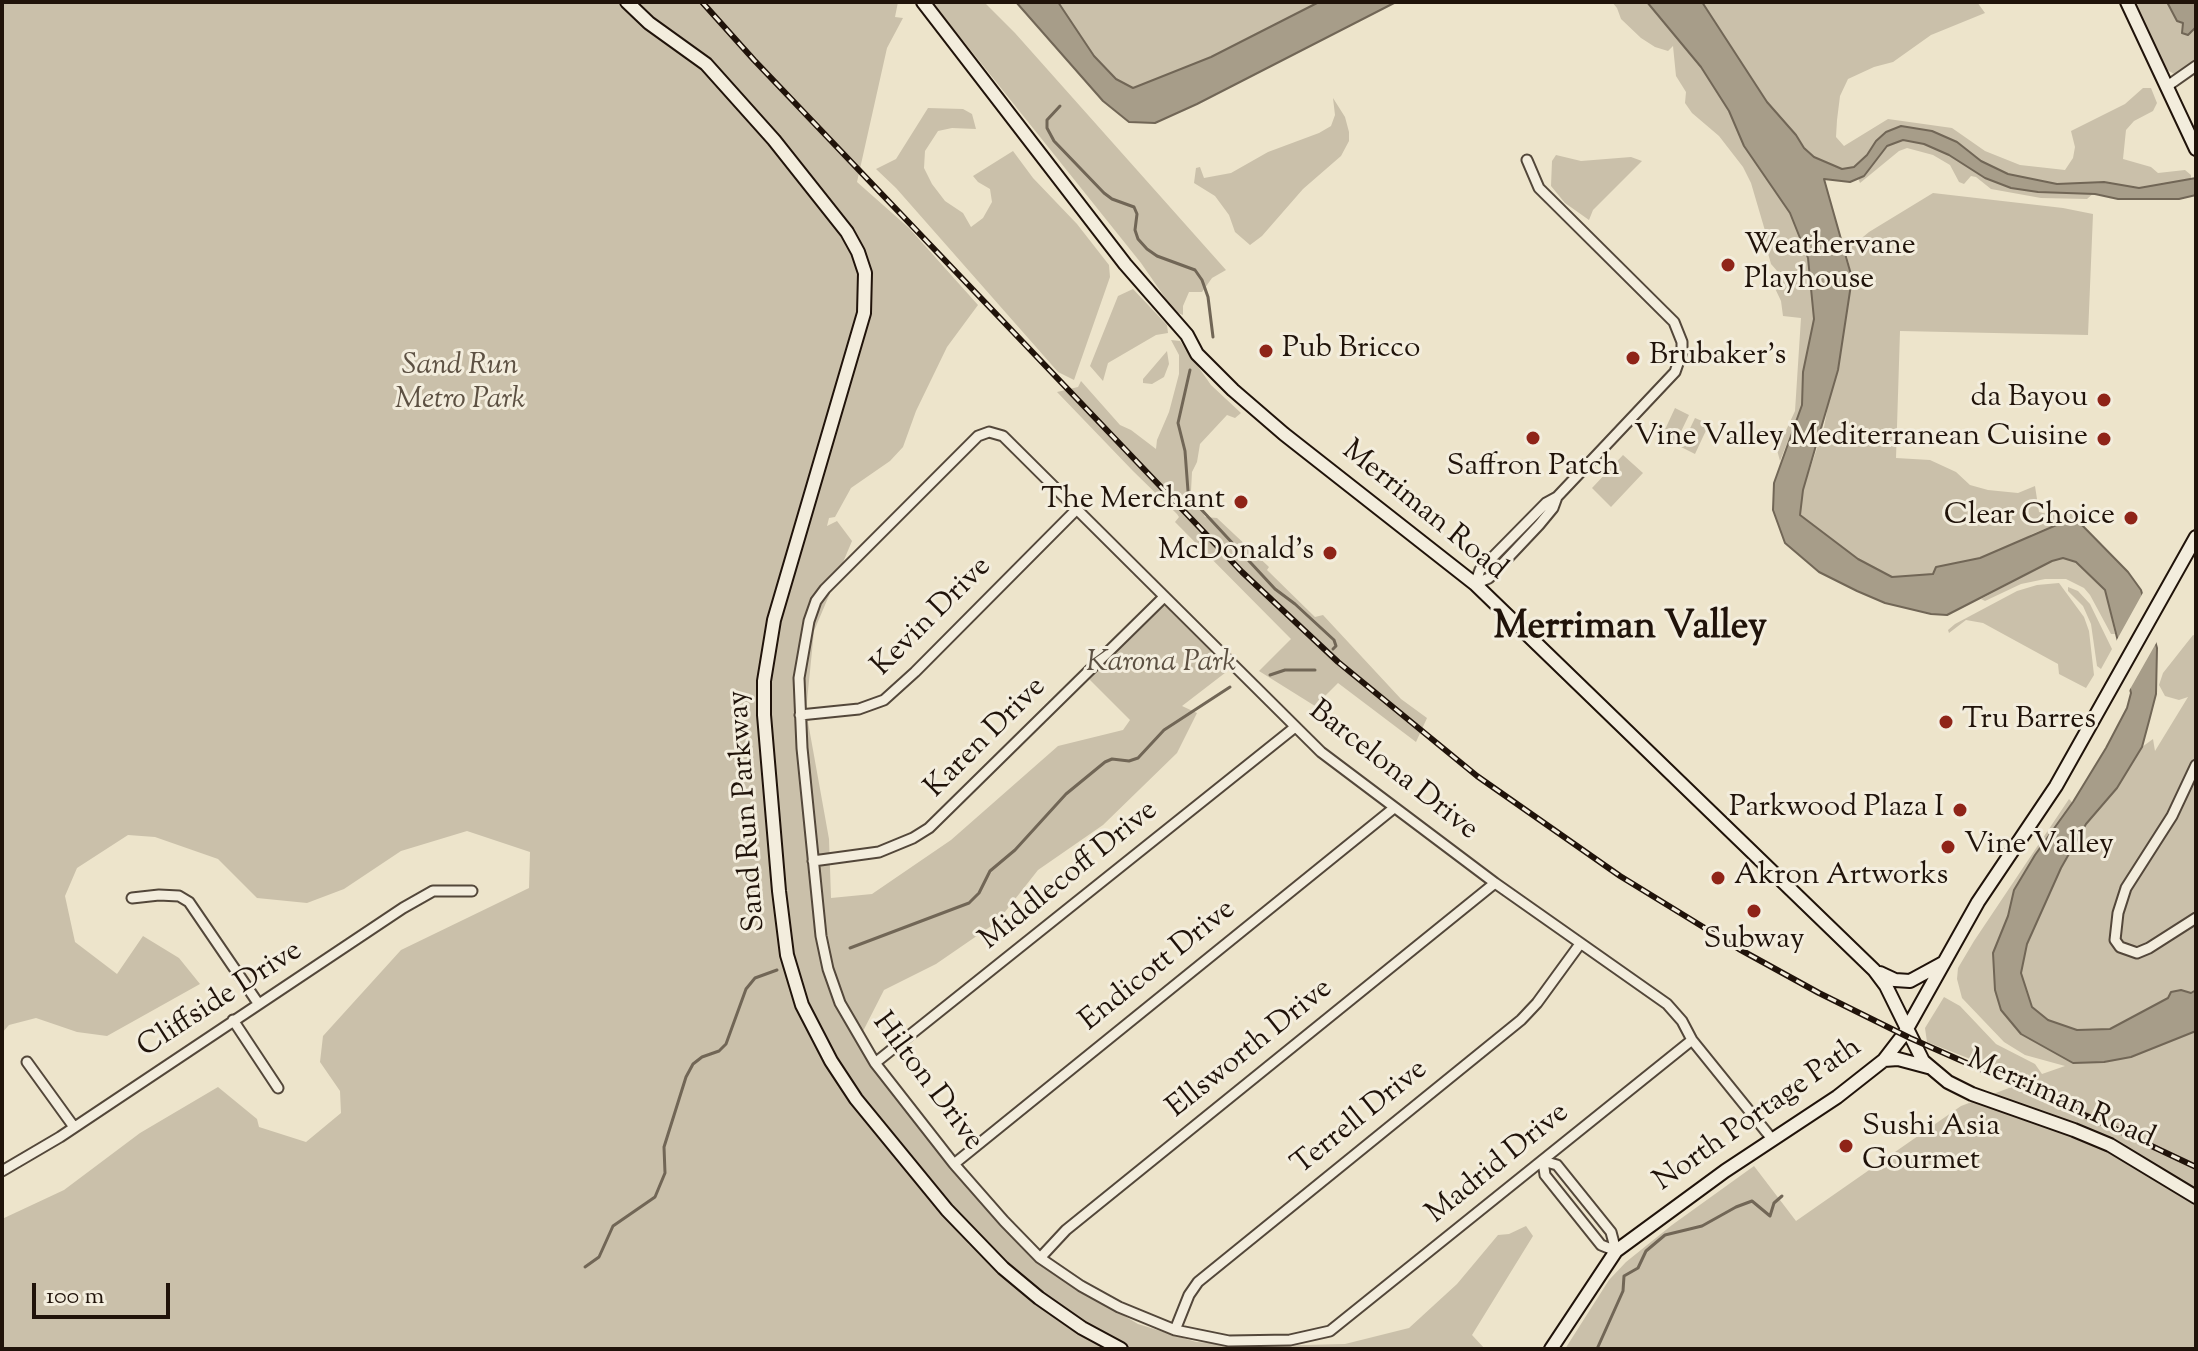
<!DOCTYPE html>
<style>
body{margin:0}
#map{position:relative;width:2198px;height:1351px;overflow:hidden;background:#ede4cb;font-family:"Sorts Mill Goudy",serif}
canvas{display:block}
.frame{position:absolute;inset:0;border:4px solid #20130a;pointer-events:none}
.scale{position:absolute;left:32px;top:1283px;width:138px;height:36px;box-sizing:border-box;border:4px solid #20130a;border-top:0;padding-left:10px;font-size:24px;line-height:28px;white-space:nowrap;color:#20130a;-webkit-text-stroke:6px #f3eddd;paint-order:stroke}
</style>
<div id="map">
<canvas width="2198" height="1351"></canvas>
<div class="frame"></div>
<div class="scale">100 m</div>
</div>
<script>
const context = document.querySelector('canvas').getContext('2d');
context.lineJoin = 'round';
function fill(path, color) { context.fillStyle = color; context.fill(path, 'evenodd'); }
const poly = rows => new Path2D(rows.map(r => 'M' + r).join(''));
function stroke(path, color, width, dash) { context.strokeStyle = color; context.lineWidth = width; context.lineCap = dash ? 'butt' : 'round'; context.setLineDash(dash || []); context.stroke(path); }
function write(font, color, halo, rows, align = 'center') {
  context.font = font + ' "Sorts Mill Goudy",serif'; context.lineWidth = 6; context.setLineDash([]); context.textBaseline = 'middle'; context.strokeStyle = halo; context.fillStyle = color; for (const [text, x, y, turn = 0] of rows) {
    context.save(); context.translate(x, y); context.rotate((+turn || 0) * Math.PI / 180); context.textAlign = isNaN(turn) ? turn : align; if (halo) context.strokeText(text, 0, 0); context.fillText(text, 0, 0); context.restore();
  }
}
fill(poly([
 [2,2,898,2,895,17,903,18,887,48,857,182,909,228,978,305,947,347,916,411,903,447,890,461,851,488,835,517,829,518,827,526,837,521,852,541,814,631,806,711,829,839,831,898,872,894,951,840,1058,746,1123,730,1130,720,1085,675,1164,597,1234,666,1182,706,1197,713,1177,753,1103,825,1038,870,997,922,936,964,884,990,857,1043,983,1206,1022,1247,1055,1275,1138,1324,1196,1342,1265,1346,1345,1344,1409,1328,1457,1284,1498,1235,1509,1234,1526,1226,1533,1236,1472,1335,1485,1349,2,1349,2,1219,64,1190,140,1133,218,1087,257,1119,259,1127,306,1142,341,1113,340,1091,320,1062,323,1036,401,950,529,888,530,852,467,831,401,851,344,889,307,903,257,898,218,859,155,837,128,835,77,868,65,896,75,942,117,974,143,936,179,958,200,984,107,1036,77,1032,36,1018,9,1025,2,1033],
 [932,2,984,2,1015,33,1226,270,1212,278,1202,292,1189,292,1183,306,1183,315,1175,312,1141,263],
 [1058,2,1319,2,1211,57,1133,88,1116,79,1094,56],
 [1612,2,1647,2,1701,67,1729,111,1744,146,1790,213,1808,258,1814,319,1803,372,1802,405,1780,461,1777,450,1795,411,1801,318,1783,316,1781,301,1772,282,1777,278,1778,272,1771,264,1766,246,1766,234,1751,183,1743,167,1719,136,1692,113,1685,103,1686,92,1676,76,1673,46,1668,51,1655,47,1641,38,1621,19,1617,8],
 [1702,2,1977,2,1985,13,1931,35,1893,62,1874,67,1848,79,1840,96,1837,120,1836,137,1844,146,1888,119,1952,128,1985,151,2020,165,2065,170,2073,158,2075,147,2071,131,2125,104,2143,88,2151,88,2157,103,2153,111,2134,121,2126,130,2123,159,2151,167,2158,173,2185,170,2191,175,2191,179,2139,188,2103,185,2087,199,2041,198,1991,189,1976,177,1971,176,1964,184,1959,182,1950,165,1933,155,1907,148,1899,151,1860,183,1854,167,1842,169,1814,157,1804,148,1796,135,1767,102],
 [2132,2,2196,2,2196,64,2178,76,2167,70],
 [1333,98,1345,117,1349,132,1349,141,1341,156,1303,189,1262,236,1250,245,1235,232,1229,215,1215,196,1194,183,1196,168,1200,167,1204,178,1231,173,1268,152,1319,133,1331,126,1335,115],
 [928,108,963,109,972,114,976,129,952,128,938,131,925,151,924,168,932,184,945,201,963,213,971,227,983,218,992,202,990,189,978,182,973,176,1013,151,1033,178,1077,224,1109,265,1110,277,1074,380,1058,372,896,188,876,169,896,159],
 [1556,155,1581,161,1631,157,1642,161,1593,210,1589,220,1565,203,1551,186,1552,161],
 [1933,193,2063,208,2093,214,2088,335,1900,331,1896,458,1930,460,1956,472,1970,485,1988,490,2018,493,2035,486,2039,512,2051,515,2075,511,2077,520,2057,524,2032,534,2016,545,1980,558,1936,567,1933,574,1892,577,1858,559,1800,515,1803,490,1824,427,1852,278,1846,251,1869,232],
 [1133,289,1167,325,1168,333,1156,335,1108,363,1103,381,1090,366,1118,296],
 [1171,340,1180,341,1211,385,1241,413,1235,418,1227,415,1200,444,1197,462,1192,472,1191,491,1205,517,1217,518,1269,567,1267,570,1315,617,1323,615,1401,699,1427,718,1416,742,1338,683,1315,706,1259,671,1291,639,1175,522,1179,517,1177,514,1133,471,1057,392,1078,387,1081,381,1120,425,1131,430,1156,449,1157,440,1169,412,1179,374,1179,355],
 [1167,351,1169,364,1164,377,1152,384,1143,383,1143,379],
 [1675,408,1689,415,1675,444,1661,438],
 [1695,418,1709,424,1695,454,1681,447],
 [1623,455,1643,473,1611,507,1592,488],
 [2063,558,2076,562,2105,590,2115,634,2111,634,2090,595,2084,588,2066,579,2045,579,2021,584,1985,601,1981,599,2052,561],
 [2059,583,2084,617,2089,631,2094,675,2086,688,2059,674,2058,664,1983,623,1966,620,1949,633,1948,630,1955,624,2017,591,2037,585],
 [2068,587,2078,591,2090,604,2112,649,2101,669,2097,666,2091,624,2083,606,2068,591],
 [2193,635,2196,636,2196,990,2191,993,2181,990,2139,1015,2110,1029,2077,1030,2048,1020,2033,1008,2021,973,2027,944,2061,868,2086,824,2117,788,2142,747,2153,739,2155,751,2188,697,2179,700,2165,696,2159,685,2163,673],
 [2069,799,2073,803,2035,855,2014,890,2008,916,1994,953,1995,990,2001,1010,2073,1063,2196,1009,2196,1349,1565,1349,1609,1280,1626,1262,1672,1225,1754,1166,1796,1221,1961,1106,2025,1082,1979,1060,1978,1062,1927,1042,1925,1028,1944,997,1960,1006,1996,1044,2035,1064,2042,1074,2065,1066,2025,1055,2004,1042,1962,998,1957,979,1958,968,1974,941]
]), '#cac0aa');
const water = poly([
 [1016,2,1058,2,1094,56,1116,79,1133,88,1211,57,1319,2,1396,2,1197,104,1155,123,1129,122,1103,101,1016,2],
 [1647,2,1702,2,1767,102,1796,135,1804,148,1814,157,1842,169,1854,167,1867,155,1876,141,1886,132,1901,126,1932,131,1957,142,1981,161,2008,174,2057,184,2104,182,2139,188,2196,178,2196,195,2179,199,2118,199,2095,194,2038,192,2011,188,1985,178,1949,155,1924,144,1903,140,1887,146,1864,176,1850,182,1824,179,1852,278,1838,370,1803,490,1800,515,1858,559,1892,577,1933,574,1936,567,1980,558,2068,520,2077,520,2128,572,2141,590,2157,648,2156,694,2149,721,2142,747,2117,788,2086,824,2061,868,2027,944,2021,973,2032,1007,2048,1020,2077,1030,2110,1029,2168,998,2171,992,2181,990,2191,993,2196,990,2196,1031,2131,1057,2104,1062,2073,1063,2021,1034,2001,1010,1995,990,1993,953,2008,916,2014,890,2035,855,2073,802,2106,748,2127,708,2131,693,2105,590,2076,562,2063,558,2052,561,1947,615,1931,614,1885,603,1857,591,1819,572,1785,543,1773,510,1774,483,1802,405,1803,372,1814,319,1808,258,1790,213,1744,146,1729,111,1701,67,1647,2],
 [2167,2,2196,2,2196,27,2188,35,2182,33,2183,23,2177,21,2167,2]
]);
fill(water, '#a79d89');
stroke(water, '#716656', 2);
fill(poly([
 [2145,589,2159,638,2125,698,2127,693,2114,645]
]), '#ede4cb');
stroke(poly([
 [1060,106,1047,120,1047,128,1054,141,1104,193,1112,199,1134,207,1137,214,1135,230,1138,239,1147,249,1157,256,1195,270,1202,280,1208,297,1213,337],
 [1190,370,1178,423,1185,451,1188,491,1199,507,1275,589,1295,604,1334,640,1336,646,1333,649],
 [1270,675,1285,670,1315,670],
 [850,948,969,903,979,893,990,871,1015,850,1066,794,1105,762,1112,759,1129,761,1138,758,1164,730,1230,687],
 [585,1267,599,1257,613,1226,655,1197,665,1173,664,1147,686,1077,693,1064,702,1057,719,1051,726,1044,746,989,755,978,777,970],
 [1597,1349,1623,1291,1624,1276,1638,1268,1646,1251,1665,1235,1702,1226,1736,1207,1752,1201,1770,1216,1774,1203,1782,1196]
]), '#716656', 3);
const street = poly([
 [2166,87,2196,66],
 [1475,584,1480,570,1546,503,1557,497,1675,372,1682,352,1682,342,1674,322,1539,188,1527,160],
 [1475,584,1489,578,1539,525,1553,508,1557,497],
 [800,715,859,709,884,700,915,672,1077,509],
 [2196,765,2172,816,2126,888,2118,913,2115,940,2120,947,2137,953,2149,948,2196,918],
 [813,861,879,852,913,838,929,828,1164,597],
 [132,898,159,895,179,896,189,902,258,1003],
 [233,1020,278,1088],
 [1692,1040,1330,1331,1290,1340,1229,1341,1175,1330,1119,1307,1081,1286,1040,1258,1004,1221,954,1164,875,1063,840,1003,828,969,821,936,802,748,799,678,809,621,816,601,825,589,978,436,989,432,1003,436,1321,752,1495,883,1667,1004,1682,1021,1692,1040,1772,1139],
 [27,1062,74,1127],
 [875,1063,1294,728],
 [1543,1161,1545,1175,1601,1245,1616,1251],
 [1543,1161,1557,1165,1611,1232,1616,1251],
 [954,1164,1394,808],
 [2,1171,60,1137,403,908,433,891,472,891],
 [1040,1258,1066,1230,1495,883],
 [1175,1330,1189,1295,1198,1282,1521,1020,1537,1003,1580,944]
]);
const secondary = poly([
 [627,2,649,23,706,64,774,140,847,232,858,252,865,273,864,313,774,620,764,681,764,715,779,891,787,955,802,1005,831,1061,856,1099,947,1210,1003,1268,1039,1298,1082,1328,1121,1349],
 [923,2,1125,264,1187,335,1197,354,1233,390,1284,434,1475,584,1874,970,1886,986,1923,1061,1948,1082,1972,1094,2074,1130,2110,1145,2196,1197],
 [2127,2,2196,149],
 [1880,973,1895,980,1910,981,1943,963],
 [1884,1060,1898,1059,1928,1067],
 [1551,1349,1616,1251,1725,1171,1837,1097,1884,1060,1904,1034,1978,902,2056,786,2196,537]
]);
stroke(street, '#53473a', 13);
stroke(secondary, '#20130a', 16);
stroke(street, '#f3eddd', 9);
stroke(secondary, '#f3eddd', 12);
const rail = poly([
 [702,2,754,60,1242,572,1338,662,1477,776,1620,876,1739,949,1819,993,1910,1038,2107,1125,2196,1167]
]);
stroke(rail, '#20130a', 6);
stroke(rail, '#f3eddd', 3, [9]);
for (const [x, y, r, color] of [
 [1728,265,8,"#8f2418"],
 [1266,351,8,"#8f2418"],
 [1633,358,8,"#8f2418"],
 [2104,400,8,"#8f2418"],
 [1533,438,8,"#8f2418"],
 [2104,439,8,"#8f2418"],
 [1241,502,8,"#8f2418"],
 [2131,518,8,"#8f2418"],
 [1330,553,8,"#8f2418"],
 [1946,722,8,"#8f2418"],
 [1960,810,8,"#8f2418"],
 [1948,847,8,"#8f2418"],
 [1718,878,8,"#8f2418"],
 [1754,911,8,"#8f2418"],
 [1846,1146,8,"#8f2418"]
]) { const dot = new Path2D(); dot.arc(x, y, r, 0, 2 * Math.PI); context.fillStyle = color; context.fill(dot); stroke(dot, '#f3eddd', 3); }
write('30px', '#20130a', '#f3eddd', [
 ["Weathervane",1744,248],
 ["Playhouse",1744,282],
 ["Pub Bricco",1282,351],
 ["Brubaker's",1649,358],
 ["da Bayou",2088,400,"right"],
 ["Vine Valley Mediterranean Cuisine",2088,439,"right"],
 ["Saffron Patch",1533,469,"center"],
 ["The Merchant",1225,502,"right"],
 ["Clear Choice",2115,518,"right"],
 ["McDonald's",1314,553,"right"],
 ["Tru Barres",1962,722],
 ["Parkwood Plaza I",1944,810,"right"],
 ["Vine Valley",1964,847],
 ["Akron Artworks",1734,878],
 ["Subway",1754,942,"center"],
 ["Sushi Asia",1862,1129],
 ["Gourmet",1862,1163]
], 'left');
write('italic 30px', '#5c5042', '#f3eddd', [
 ["Sand Run",460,368],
 ["Metro Park",460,402],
 ["Karona Park",1161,665]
]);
write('30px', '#20130a', '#f3eddd', [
 ["Merriman Road",1423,512,39],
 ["Kevin Drive",933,618,-45],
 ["Karen Drive",987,739,-45],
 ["Barcelona Drive",1392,772,38],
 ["Sand Run Parkway",749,811,-94],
 ["Middlecoff Drive",1070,877,-39],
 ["Endicott Drive",1159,967,-39],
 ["Cliffside Drive",221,1001,-33],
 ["Ellsworth Drive",1251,1050,-39],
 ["Hilton Drive",926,1083,53],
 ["Merriman Road",2060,1101,24],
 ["North Portage Path",1759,1116,-35],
 ["Terrell Drive",1361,1119,-39],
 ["Madrid Drive",1499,1165,-39]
]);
write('bold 38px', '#20130a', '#f3eddd', [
 ["Merriman Valley",1630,631]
]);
</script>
